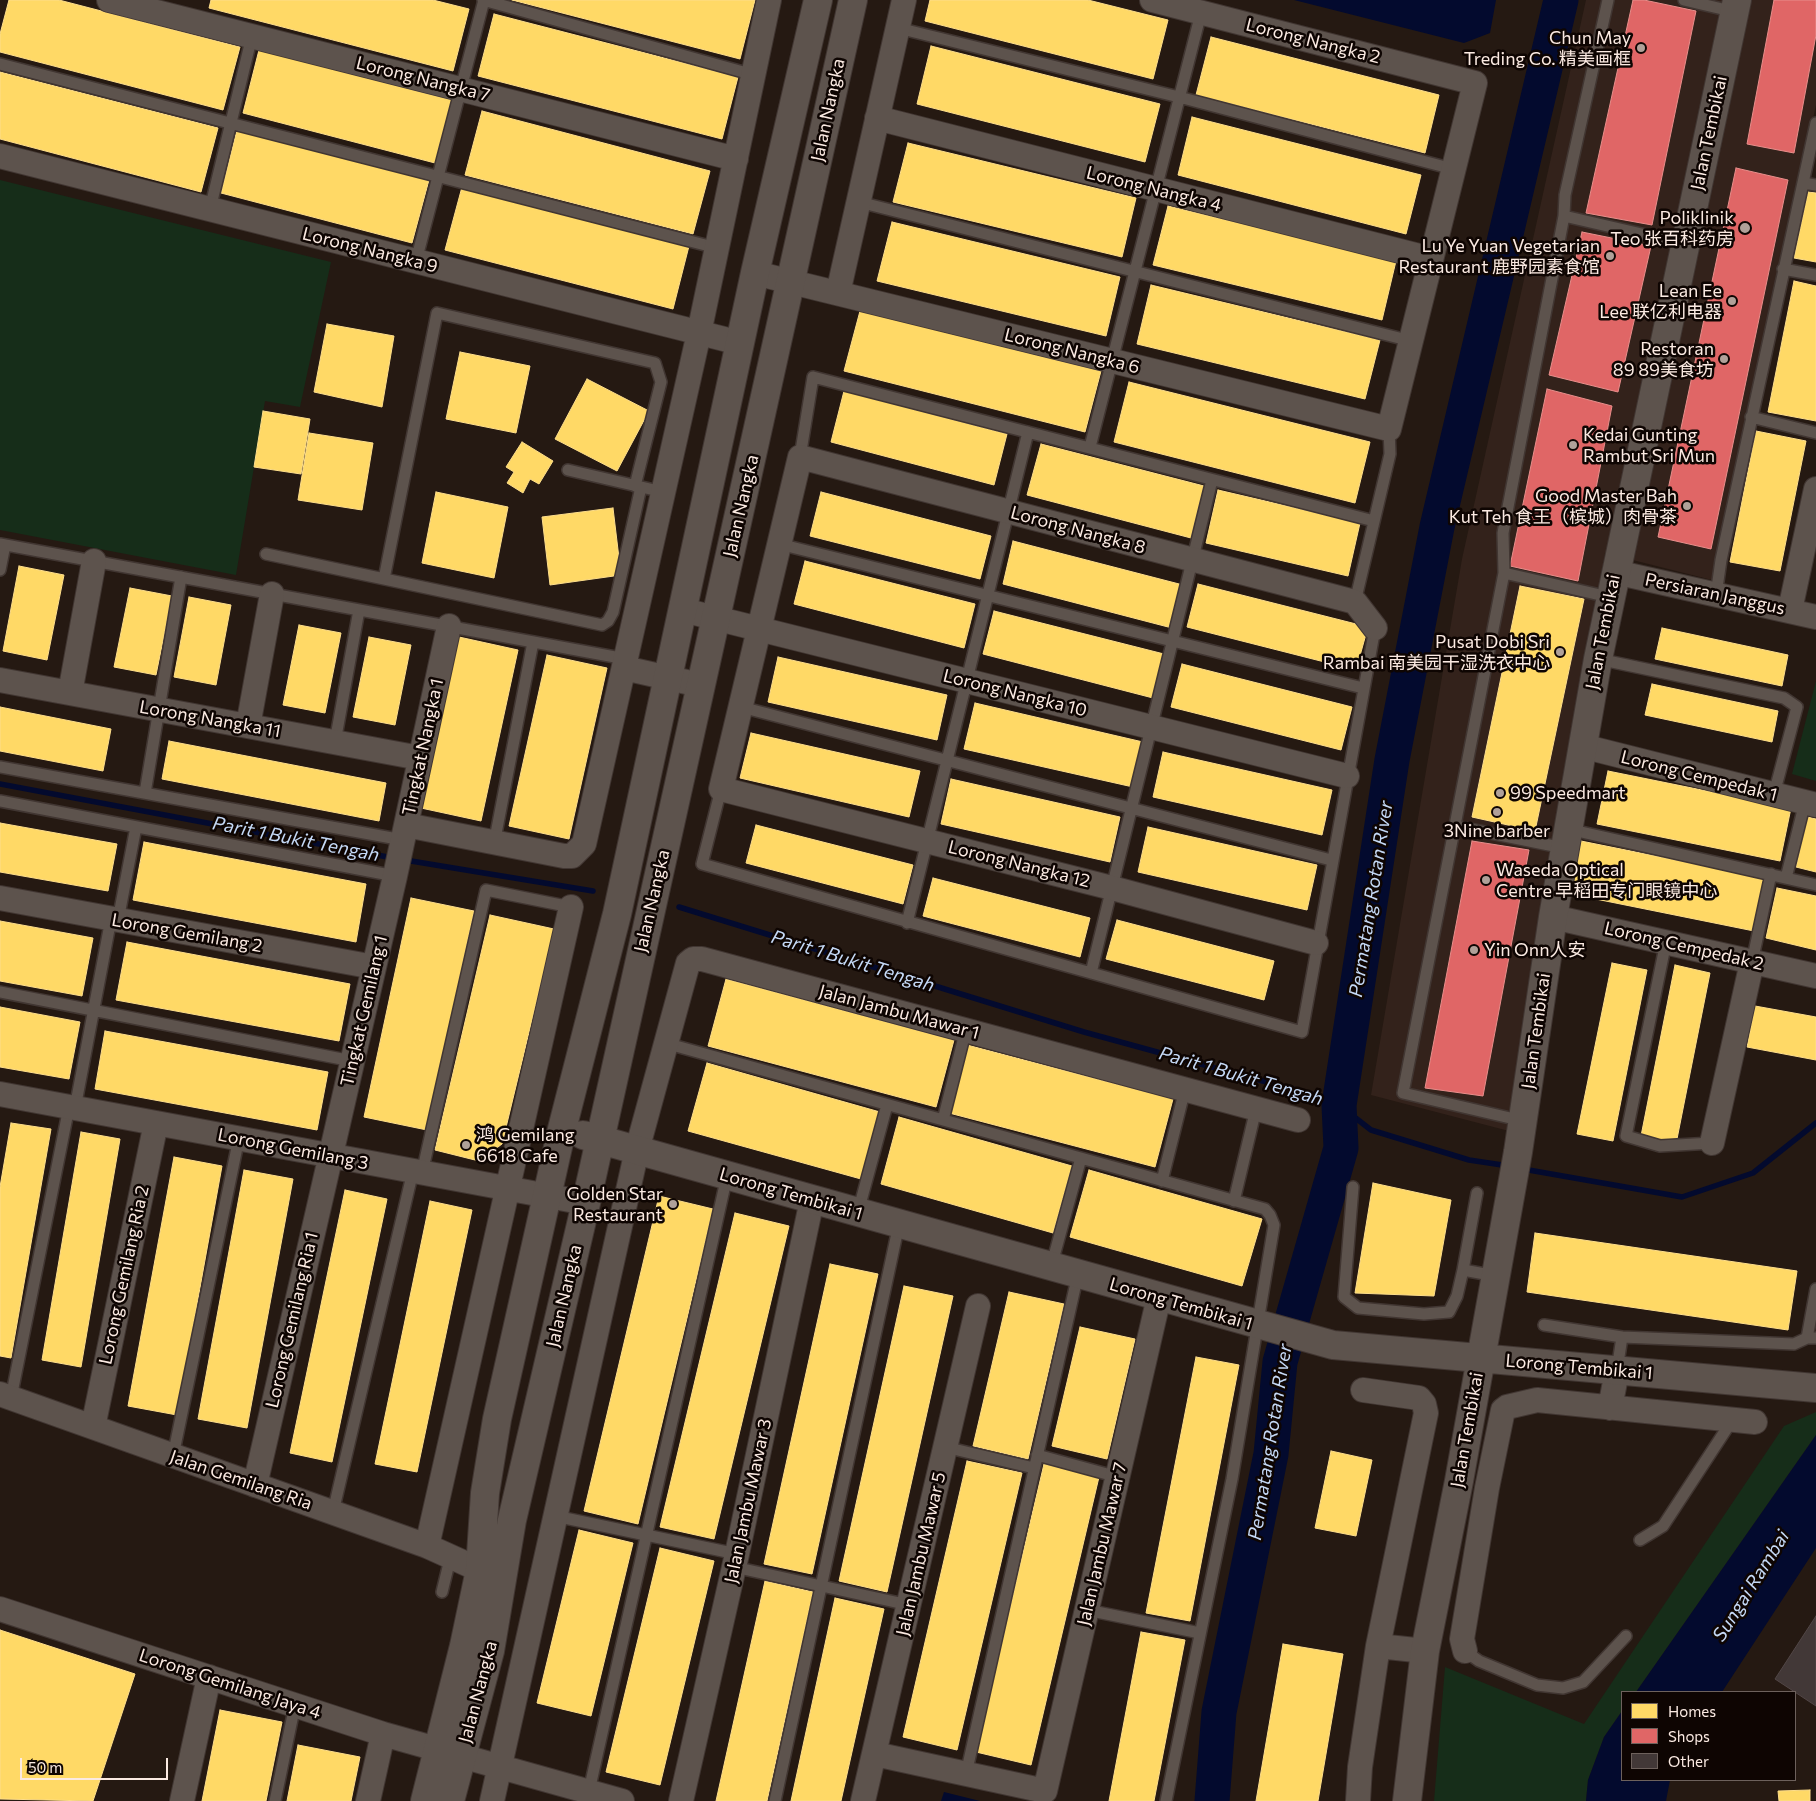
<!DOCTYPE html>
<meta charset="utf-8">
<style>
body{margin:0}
#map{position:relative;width:1816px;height:1801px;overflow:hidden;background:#251912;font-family:Commissioner,sans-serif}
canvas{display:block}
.legend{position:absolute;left:1621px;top:1691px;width:175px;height:90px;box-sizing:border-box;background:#0e0502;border:1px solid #6d615c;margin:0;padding:6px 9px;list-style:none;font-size:15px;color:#fbeae2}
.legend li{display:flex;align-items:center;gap:10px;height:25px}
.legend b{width:25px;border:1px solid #6d615c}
.scale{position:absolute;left:20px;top:1758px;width:148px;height:22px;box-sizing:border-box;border:2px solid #fbeae2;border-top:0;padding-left:6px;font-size:15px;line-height:18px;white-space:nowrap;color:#fbeae2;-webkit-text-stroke:4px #0e0502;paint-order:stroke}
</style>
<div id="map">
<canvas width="1816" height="1801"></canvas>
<ul class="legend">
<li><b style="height:14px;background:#ffd966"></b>Homes</li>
<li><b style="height:14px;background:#e06666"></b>Shops</li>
<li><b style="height:14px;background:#423837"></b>Other</li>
</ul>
<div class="scale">50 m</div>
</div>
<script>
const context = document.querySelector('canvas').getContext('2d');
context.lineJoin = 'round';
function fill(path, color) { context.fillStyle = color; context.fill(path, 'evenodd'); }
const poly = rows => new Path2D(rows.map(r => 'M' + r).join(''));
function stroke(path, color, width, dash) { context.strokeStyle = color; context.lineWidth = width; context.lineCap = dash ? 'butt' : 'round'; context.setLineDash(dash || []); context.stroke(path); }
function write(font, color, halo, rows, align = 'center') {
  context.font = font + ' Commissioner,"Noto Sans SC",sans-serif'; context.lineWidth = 5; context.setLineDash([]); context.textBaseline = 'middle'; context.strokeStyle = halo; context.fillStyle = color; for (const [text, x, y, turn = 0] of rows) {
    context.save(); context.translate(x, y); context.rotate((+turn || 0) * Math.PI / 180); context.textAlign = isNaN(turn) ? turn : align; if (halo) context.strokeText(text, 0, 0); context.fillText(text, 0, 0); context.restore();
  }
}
fill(poly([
 [1586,0,1816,0,1816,105,1712,580,1605,553,1509,1131,1371,1095,1462,559]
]), '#33221b');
fill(poly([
 [0,180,331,262,300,407,265,401,236,575,0,530],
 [1816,681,1816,781,1792,774],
 [1816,1412,1816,1435,1636,1692,1622,1692,1622,1711,1604,1737,1588,1780,1586,1801,1434,1801,1445,1667,1584,1724,1784,1426]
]), '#162d19');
fill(poly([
 [1294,0,1496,0,1490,33,1464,43],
 [1816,1435,1816,1548,1722,1692,1636,1692],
 [1622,1711,1622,1780,1670,1780,1666,1801,1586,1801,1588,1780,1604,1737],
 [944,1792,980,1801,941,1801]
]), '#030a2e');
const homes = poly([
 [9,0,59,0,240,47,223,110,0,52,0,34,9,0],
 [211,0,433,0,469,9,453,71,209,8,211,0],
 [512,0,755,0,740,59,512,0],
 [930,0,1088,0,1168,20,1153,79,925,21,930,0],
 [494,14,738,77,722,139,478,76,494,14],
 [1211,37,1439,95,1425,153,1196,95,1211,37],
 [931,46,1160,104,1145,162,917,104,931,46],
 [259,50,452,100,435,163,243,113,259,50],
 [0,72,218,128,201,192,0,139,0,72],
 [482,111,710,171,693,234,465,175,482,111],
 [1192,117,1421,175,1406,234,1178,175,1192,117],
 [237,130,429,180,412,243,221,193,237,130],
 [908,143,1136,198,1122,257,893,202,908,143],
 [462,187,689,246,673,309,445,250,462,187],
 [1808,192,1816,193,1816,262,1794,258,1808,192],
 [1168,206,1396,261,1382,320,1153,265,1168,206],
 [892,222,1120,277,1106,336,877,281,892,222],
 [1794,281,1816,286,1816,421,1768,412,1794,281],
 [1151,285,1380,340,1365,399,1137,344,1151,285],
 [860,311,1101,371,1085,432,844,371,860,311],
 [327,324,394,336,382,407,314,392,327,324],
 [460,352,530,366,516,433,446,419,460,352],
 [587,379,649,411,617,471,555,439,587,379],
 [1129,382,1370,442,1355,503,1114,442,1129,382],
 [844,391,1007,434,994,485,831,442,844,391],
 [263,411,310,419,301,474,254,467,263,411],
 [1756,431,1806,441,1780,571,1730,562,1756,431],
 [309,433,373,443,362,510,298,500,309,433],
 [522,442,553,461,539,484,530,479,523,493,507,483,514,472,506,467,522,442],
 [1041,444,1204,486,1191,538,1027,495,1041,444],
 [1218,490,1360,523,1348,576,1206,543,1218,490],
 [436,492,508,507,494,578,422,563,436,492],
 [821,492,991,536,980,579,810,536,821,492],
 [613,508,621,575,550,585,542,517,613,508],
 [1013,541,1183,585,1172,628,1003,584,1013,541],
 [805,561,975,604,964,648,794,604,805,561],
 [19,566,64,575,47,660,3,651,19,566],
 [1198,584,1368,627,1356,670,1187,627,1198,584],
 [1520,586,1584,599,1535,831,1472,817,1520,586],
 [130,588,172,596,156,675,114,667,130,588],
 [189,597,231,605,216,685,174,677,189,597],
 [994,611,1164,654,1153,698,983,654,994,611],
 [299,625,341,633,325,713,283,705,299,625],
 [1662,628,1788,655,1782,686,1655,659,1662,628],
 [369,637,411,645,395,725,353,717,369,637],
 [459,637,518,650,481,821,421,808,459,637],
 [547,655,607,668,569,839,509,826,547,655],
 [778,657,947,695,937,740,768,702,778,657],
 [1182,664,1352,707,1341,750,1171,707,1182,664],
 [1652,684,1778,711,1772,742,1645,715,1652,684],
 [975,703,1143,742,1133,787,964,749,975,703],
 [0,707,111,729,103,771,0,751,0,707],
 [751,733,920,771,909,817,740,778,751,733],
 [169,741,386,783,379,821,162,779,169,741],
 [1163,752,1332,790,1322,835,1153,797,1163,752],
 [1608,771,1791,808,1780,861,1597,824,1608,771],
 [951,779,1120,817,1110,862,941,824,951,779],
 [1807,817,1816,819,1816,872,1796,867,1807,817],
 [0,823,117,844,108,891,0,872,0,823],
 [756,825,913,865,903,904,746,863,756,825],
 [1148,827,1317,865,1307,910,1138,872,1148,827],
 [1581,841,1765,878,1754,931,1571,894,1581,841],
 [144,842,366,884,356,942,133,900,144,842],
 [933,878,1090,918,1080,957,923,916,933,878],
 [1777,888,1816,896,1816,950,1766,938,1777,888],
 [411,898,474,911,427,1130,364,1117,411,898],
 [490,915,554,929,502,1144,479,1161,435,1150,490,915],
 [1117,920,1274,961,1264,1000,1106,959,1117,920],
 [0,921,93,938,82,996,0,981,0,921],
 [127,942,350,984,339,1041,116,1000,127,942],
 [1612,963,1647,970,1613,1141,1577,1134,1612,963],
 [1675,965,1710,973,1676,1144,1641,1136,1675,965],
 [726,979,954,1040,936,1107,708,1046,726,979],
 [1755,1006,1816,1017,1816,1060,1747,1047,1755,1006],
 [0,1007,80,1022,69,1079,0,1067,0,1007],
 [105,1031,328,1072,317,1130,95,1089,105,1031],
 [967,1045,1173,1099,1155,1167,949,1113,967,1045],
 [707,1063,880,1112,861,1179,688,1131,707,1063],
 [899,1117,1072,1166,1053,1233,881,1184,899,1117],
 [11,1123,51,1129,11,1358,0,1356,0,1187,11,1123],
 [81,1132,120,1139,81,1367,42,1360,81,1132],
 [174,1157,222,1166,177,1415,128,1406,174,1157],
 [244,1170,293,1179,247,1428,198,1419,244,1170],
 [1089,1170,1262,1219,1242,1286,1070,1237,1089,1170],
 [1373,1183,1451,1200,1434,1296,1355,1293,1373,1183],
 [345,1190,387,1199,332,1462,290,1453,345,1190],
 [659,1196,713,1209,638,1524,584,1511,659,1196],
 [430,1201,472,1210,417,1472,375,1464,430,1201],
 [735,1213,789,1226,714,1539,660,1527,735,1213],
 [1535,1233,1797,1271,1788,1330,1527,1292,1535,1233],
 [830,1264,878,1274,812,1574,764,1564,830,1264],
 [904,1286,953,1296,887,1592,839,1581,904,1286],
 [1009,1292,1064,1304,1028,1459,973,1446,1009,1292],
 [1080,1327,1135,1339,1107,1459,1052,1446,1080,1327],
 [1196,1357,1239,1365,1190,1621,1146,1613,1196,1357],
 [1331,1451,1372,1460,1356,1536,1315,1528,1331,1451],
 [967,1461,1022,1473,957,1750,903,1737,967,1461],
 [1044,1464,1099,1477,1031,1765,976,1752,1044,1464],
 [579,1530,633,1543,591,1716,537,1703,579,1530],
 [660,1548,714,1561,660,1785,606,1772,660,1548],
 [765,1581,813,1592,767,1801,716,1801,765,1581],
 [835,1598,884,1609,841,1801,791,1801,835,1598],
 [0,1630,135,1674,93,1801,0,1799,0,1630],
 [1141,1632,1185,1640,1154,1801,1109,1801,1141,1632],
 [1283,1644,1343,1654,1318,1801,1256,1801,1283,1644],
 [220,1710,282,1722,266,1801,202,1801,220,1710],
 [298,1745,360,1757,351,1801,287,1801,298,1745],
 [1810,1790,1810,1801,1779,1801,1778,1791,1810,1790]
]);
fill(homes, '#ffd966');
stroke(homes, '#fede8b', 1);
const shops = poly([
 [1633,0,1644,0,1696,11,1652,225,1586,213,1633,0],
 [1774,0,1816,0,1816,35,1794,153,1747,144,1774,0],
 [1736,168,1788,180,1711,549,1658,537,1736,168],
 [1582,232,1651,246,1618,392,1549,375,1582,232],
 [1547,389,1612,406,1578,581,1510,566,1547,389],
 [1472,841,1529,850,1483,1096,1425,1088,1472,841]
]);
fill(shops, '#e06666');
stroke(shops, '#e88e8b', 1);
stroke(poly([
 [0,784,393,858],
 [405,860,593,891],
 [679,907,1084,1032,1314,1095,1339,1105,1371,1130,1469,1160,1509,1166],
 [1523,1169,1682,1197,1753,1173,1816,1123]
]), '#030a2e', 5.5);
stroke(poly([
 [1212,1801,1219,1712,1271,1454,1280,1362,1341,1148,1339,1105,1392,760,1437,527,1561,0]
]), '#030a2e', 35);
const building = poly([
 [1816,1616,1816,1706,1775,1679,1816,1616]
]);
fill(building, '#423837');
stroke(building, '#524747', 1);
const lane = poly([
 [483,0,754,75],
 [1684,0,1735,12],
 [898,28,1179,97,1453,169],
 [0,64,717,248],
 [1803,183,1816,185],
 [859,202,1411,341],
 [210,209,252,36],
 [1564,216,1685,244],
 [416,261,484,0],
 [1783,269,1816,275],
 [1751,417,1816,433],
 [1090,447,1201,13],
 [800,457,813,377,1374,521],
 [568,470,663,492],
 [0,544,626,659],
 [779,544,1363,688],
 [266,554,602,625,608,621,613,612,641,487],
 [0,570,5,545],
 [1504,573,1609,597],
 [384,579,437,313,655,363,661,382,635,486],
 [1716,595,1721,560,1816,123],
 [1355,602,1390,454,1389,429],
 [1598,659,1784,698,1797,707,1774,794],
 [741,707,1331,860],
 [335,742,359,610],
 [0,767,403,840],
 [721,789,702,864,1302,1032,1375,628],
 [145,793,181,577],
 [0,801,395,876],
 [1455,826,1564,848],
 [1568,829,1816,885],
 [494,844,533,642],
 [1786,878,1805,802],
 [118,920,136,827],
 [907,923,1028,432],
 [1666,942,1626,1136,1660,1146,1712,1143],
 [1752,962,1771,874],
 [1091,973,1212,480],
 [0,992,352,1061],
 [665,1043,1265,1209,1270,1215,1274,1225,1232,1479,1166,1801],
 [75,1108,111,919],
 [943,1120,966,1029],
 [1523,1121,1403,1093,1504,573,1503,533,1564,216,1565,195,1608,0],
 [422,1173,486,890,571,907],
 [1162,1181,1185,1089],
 [1353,1187,1344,1297,1358,1308,1424,1314,1449,1312,1457,1296,1463,1270,1496,1276],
 [1234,1201,1256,1109],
 [858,1212,887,1105],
 [1051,1267,1081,1158],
 [1463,1270,1477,1193],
 [1544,1325,1622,1337,1617,1370],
 [1622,1337,1794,1344,1807,1338,1816,1338],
 [1807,1338,1816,1289],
 [11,1398,69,1107],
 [945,1447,1034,1468],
 [1037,1455,1118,1477],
 [173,1456,239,1138],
 [333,1512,413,1171],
 [555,1516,737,1554],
 [1640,1540,1663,1526,1733,1419],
 [734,1567,909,1605],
 [442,1592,451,1555],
 [1087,1610,1200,1633],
 [1465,1651,1479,1661,1537,1685,1563,1688,1583,1682,1626,1636],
 [966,1774,1078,1274],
 [589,1791,727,1176],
 [275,1801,295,1705],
 [775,1801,899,1224]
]);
const street = poly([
 [109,0,736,159],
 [877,118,1431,259],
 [0,156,740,343],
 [755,273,1389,429,1475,83,1152,0],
 [838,293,904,0],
 [1615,572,1816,617],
 [683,610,1347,776],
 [1790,610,1816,489],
 [624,668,700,685],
 [0,680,420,758],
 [70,693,94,561],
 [248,726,272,594],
 [1582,746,1816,805],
 [406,825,564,856,572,856,584,844,699,333,769,0],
 [0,898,374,967],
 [1553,917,1816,976],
 [1316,943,1112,888,721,789,800,457,1355,602,1375,628],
 [0,1094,586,1203],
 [1712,1143,1752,962],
 [0,1394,427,1546,480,1570],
 [1610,1408,1617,1371],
 [93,1427,156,1123],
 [255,1485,395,876,449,626],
 [427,1546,571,907],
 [0,1609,383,1734,622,1801],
 [1378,1646,1425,1651],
 [1465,1651,1462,1639,1487,1488,1503,1410,1507,1407,1537,1400,1755,1422],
 [875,1754,1045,1791,1159,1297],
 [182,1801,209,1677],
 [368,1801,383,1734],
 [492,1801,637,1150,688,963,693,959,702,959,1298,1120],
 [681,1801,737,1554,812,1200],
 [863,1801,978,1306],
 [1358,1801,1360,1767,1378,1646,1426,1413,1424,1404,1419,1398,1363,1390]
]);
const secondary = poly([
 [583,1135,1333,1345,1816,1388],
 [425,1801,464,1646,480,1570,485,1493,497,1419,562,1129,617,914,755,273,818,0],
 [450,1801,490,1651,512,1520,586,1203,853,0],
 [1407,1801,1425,1651,1459,1481,1518,1152,1553,917,1598,659,1737,0]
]);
stroke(lane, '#413632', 14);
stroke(street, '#413632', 26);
stroke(secondary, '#413632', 30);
stroke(lane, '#5d534d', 11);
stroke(street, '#5d534d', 24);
stroke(secondary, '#5d534d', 28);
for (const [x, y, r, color] of [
 [1641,48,5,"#b0a199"],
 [1745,228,6,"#b0a199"],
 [1610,256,5,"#b0a199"],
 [1732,301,5,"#b0a199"],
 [1724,359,5,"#b0a199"],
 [1573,445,5,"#b0a199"],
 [1687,506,5,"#b0a199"],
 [1560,652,5,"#b0a199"],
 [1500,793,5,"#b0a199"],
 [1497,812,5,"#b0a199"],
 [1486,880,5,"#b0a199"],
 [1474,950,5,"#b0a199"],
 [466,1145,5,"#b0a199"],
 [673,1204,5,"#b0a199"]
]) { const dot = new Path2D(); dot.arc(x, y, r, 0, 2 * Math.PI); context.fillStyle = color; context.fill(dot); stroke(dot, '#0e0502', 2); }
write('18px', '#fbeae2', '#0e0502', [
 ["Chun May",1631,38],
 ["Treding Co. 精美画框",1631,59],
 ["Poliklinik",1734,218],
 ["Teo 张百科药房",1734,239],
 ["Lu Ye Yuan Vegetarian",1600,246],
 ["Restaurant 鹿野园素食馆",1600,267],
 ["Lean Ee",1722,291],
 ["Lee 联亿利电器",1722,312],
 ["Restoran",1714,349],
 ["89 89美食坊",1714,370],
 ["Kedai Gunting",1583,435,"left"],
 ["Rambut Sri Mun",1583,456,"left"],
 ["Good Master Bah",1677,496],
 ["Kut Teh 食王（槟城）肉骨茶",1677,517],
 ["Pusat Dobi Sri",1550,642],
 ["Rambai 南美园干湿洗衣中心",1550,663],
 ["99 Speedmart",1510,793,"left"],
 ["3Nine barber",1497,831,"center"],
 ["Waseda Optical",1496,870,"left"],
 ["Centre 早稻田专门眼镜中心",1496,891,"left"],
 ["Yin Onn人安",1484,950,"left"],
 ["鸿 Gemilang",476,1135,"left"],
 ["6618 Cafe",476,1156,"left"],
 ["Golden Star",663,1194],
 ["Restaurant",663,1215]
], 'right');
write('18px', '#fbeae2', '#0e0502', [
 ["Lorong Nangka 2",1313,41,14],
 ["Lorong Nangka 7",423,79,14],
 ["Jalan Nangka",828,110,-78],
 ["Jalan Tembikai",1709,133,-78],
 ["Lorong Nangka 4",1154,189,14],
 ["Lorong Nangka 9",370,250,14],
 ["Lorong Nangka 6",1072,351,14],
 ["Jalan Nangka",741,506,-77],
 ["Lorong Nangka 8",1078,530,15],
 ["Persiaran Janggus",1715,594,12],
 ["Jalan Tembikai",1603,632,-79],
 ["Lorong Nangka 10",1015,693,14],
 ["Lorong Nangka 11",210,719,10],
 ["Tingkat Nangka 1",423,747,-78],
 ["Lorong Cempedak 1",1699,776,14],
 ["Lorong Nangka 12",1019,864,14],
 ["Jalan Nangka",652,901,-77],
 ["Lorong Gemilang 2",187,933,10],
 ["Lorong Cempedak 2",1684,946,13],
 ["Tingkat Gemilang 1",364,1011,-77],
 ["Jalan Jambu Mawar 1",899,1012,15],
 ["Jalan Tembikai",1536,1031,-82],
 ["Lorong Gemilang 3",293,1149,11],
 ["Lorong Tembikai 1",791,1194,16],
 ["Lorong Gemilang Ria 2",124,1275,-78],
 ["Jalan Nangka",564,1296,-77],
 ["Lorong Tembikai 1",1181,1304,16],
 ["Lorong Gemilang Ria 1",292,1320,-77],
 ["Lorong Tembikai 1",1579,1367,5],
 ["Jalan Tembikai",1467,1430,-80],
 ["Jalan Gemilang Ria",241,1480,19],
 ["Jalan Jambu Mawar 3",748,1501,-78],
 ["Jalan Jambu Mawar 7",1102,1544,-77],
 ["Jalan Jambu Mawar 5",921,1554,-77],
 ["Lorong Gemilang Jaya 4",230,1684,18],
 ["Jalan Nangka",478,1692,-75]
]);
write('italic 19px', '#c4d8f5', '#0e0502', [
 ["Parit 1 Bukit Tengah",296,839,11],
 ["Permatang Rotan River",1371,899,-81],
 ["Parit 1 Bukit Tengah",853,961,17],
 ["Parit 1 Bukit Tengah",1241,1076,16],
 ["Permatang Rotan River",1270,1442,-81],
 ["Sungai Rambai",1751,1586,-58]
]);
</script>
